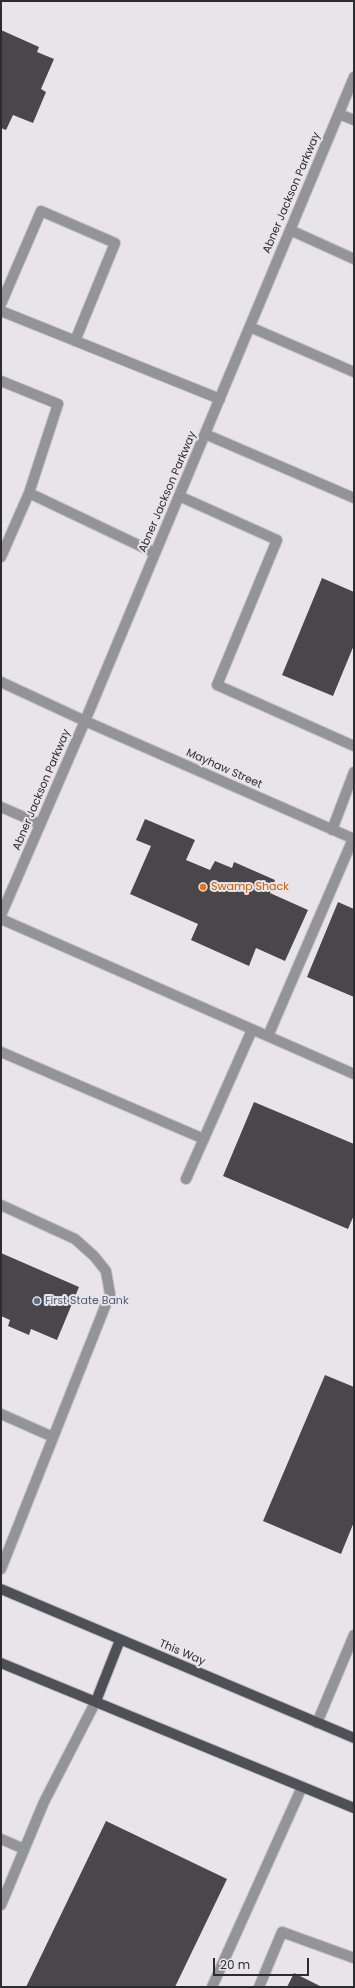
<!DOCTYPE html>
<style>
body{margin:0}
#map{position:relative;width:355px;height:1988px;overflow:hidden;background:#e9e4ea;font-family:Poppins,sans-serif}
canvas{display:block}
.frame{position:absolute;inset:0;border:2px solid #2c2b2d;pointer-events:none}
.scale{position:absolute;left:213px;top:1958px;width:96px;height:18px;box-sizing:border-box;border:2px solid #2c2b2d;border-top:0;padding-left:5px;font-size:12px;line-height:14px;white-space:nowrap;color:#2c2b2d;-webkit-text-stroke:3px #e9e4ea;paint-order:stroke}
</style>
<div id="map">
<canvas width="355" height="1988"></canvas>
<div class="frame"></div>
<div class="scale">20 m</div>
</div>
<script>
const context = document.querySelector('canvas').getContext('2d');
context.lineJoin = 'round';
function fill(path, color) { context.fillStyle = color; context.fill(path, 'evenodd'); }
const poly = rows => new Path2D(rows.map(r => 'M' + r).join(''));
function stroke(path, color, width, dash) { context.strokeStyle = color; context.lineWidth = width; context.lineCap = dash ? 'butt' : 'round'; context.setLineDash(dash || []); context.stroke(path); }
function write(font, color, halo, rows, align = 'center') {
  context.font = font + ' Poppins,sans-serif'; context.lineWidth = 4; context.setLineDash([]); context.textBaseline = 'middle'; context.strokeStyle = halo; context.fillStyle = color; for (const [text, x, y, turn = 0] of rows) {
    context.save(); context.translate(x, y); context.rotate((+turn || 0) * Math.PI / 180); context.textAlign = isNaN(turn) ? turn : align; if (halo) context.strokeText(text, 0, 0); context.fillText(text, 0, 0); context.restore();
  }
}
fill(poly([
 [1,30,39,47,37,52,54,59,41,89,46,92,33,123,13,115,6,130,1,128],
 [322,578,354,592,354,645,333,696,282,675],
 [145,819,195,840,186,860,210,870,215,861,232,868,234,862,275,880,270,893,308,910,285,961,256,948,249,966,191,940,198,924,130,894,151,846,136,840],
 [338,902,354,909,354,997,307,977],
 [254,1102,354,1144,354,1215,348,1229,223,1176],
 [1,1253,79,1287,57,1340,31,1329,29,1335,8,1326,10,1320,1,1316],
 [325,1375,354,1387,354,1522,341,1554,263,1521],
 [106,1821,227,1879,175,1987,26,1987],
 [294,1973,322,1987,287,1987]
]), '#4a474b');
const minor = poly([
 [339,114,354,120],
 [290,230,354,259],
 [1,304,41,211,115,243,75,341],
 [1,311,220,399],
 [250,327,354,372],
 [1,381,58,404,29,493,1,557],
 [205,434,354,498],
 [29,493,155,553],
 [179,496,277,540,217,685,354,746],
 [1,682,85,721,354,839],
 [1,807,40,824],
 [332,830,354,772],
 [1,915,85,721,354,77],
 [1,919,354,1074],
 [268,1036,353,839],
 [1,1052,204,1139],
 [186,1179,252,1030],
 [1,1205,75,1239,94,1256,106,1271,110,1294,1,1569],
 [1,1414,53,1437],
 [317,1723,354,1635],
 [1,1839,24,1849],
 [1,1905,44,1802,96,1701],
 [212,1987,302,1787],
 [259,1987,282,1932,354,1958]
]);
const major = poly([
 [1,1589,354,1738],
 [1,1663,354,1808],
 [96,1701,120,1640]
]);
stroke(minor, '#c3bfc4', 12);
stroke(major, '#c3bfc4', 12);
stroke(minor, '#929496', 10);
stroke(major, '#4d5155', 10);
for (const [x, y, r, color] of [
 [203,887,4,"#e8710a"],
 [37,1301,4,"#5c6f8a"]
]) { const dot = new Path2D(); dot.arc(x, y, r, 0, 2 * Math.PI); context.fillStyle = color; context.fill(dot); stroke(dot, '#e9e4ea', 1.5); }
write('11px', '#2c2b2d', '#e9e4ea', [
 ["Abner Jackson Parkway",292,193,-67],
 ["Abner Jackson Parkway",168,492,-67],
 ["Mayhaw Street",224,769,24],
 ["Abner Jackson Parkway",42,790,-67],
 ["This Way",182,1653,23]
]);
write('11px', '#c56008', '#e9e4ea', [
 ["Swamp Shack",211,887]
], 'left');
write('11px', '#4e5e75', '#e9e4ea', [
 ["First State Bank",45,1301]
], 'left');
</script>
